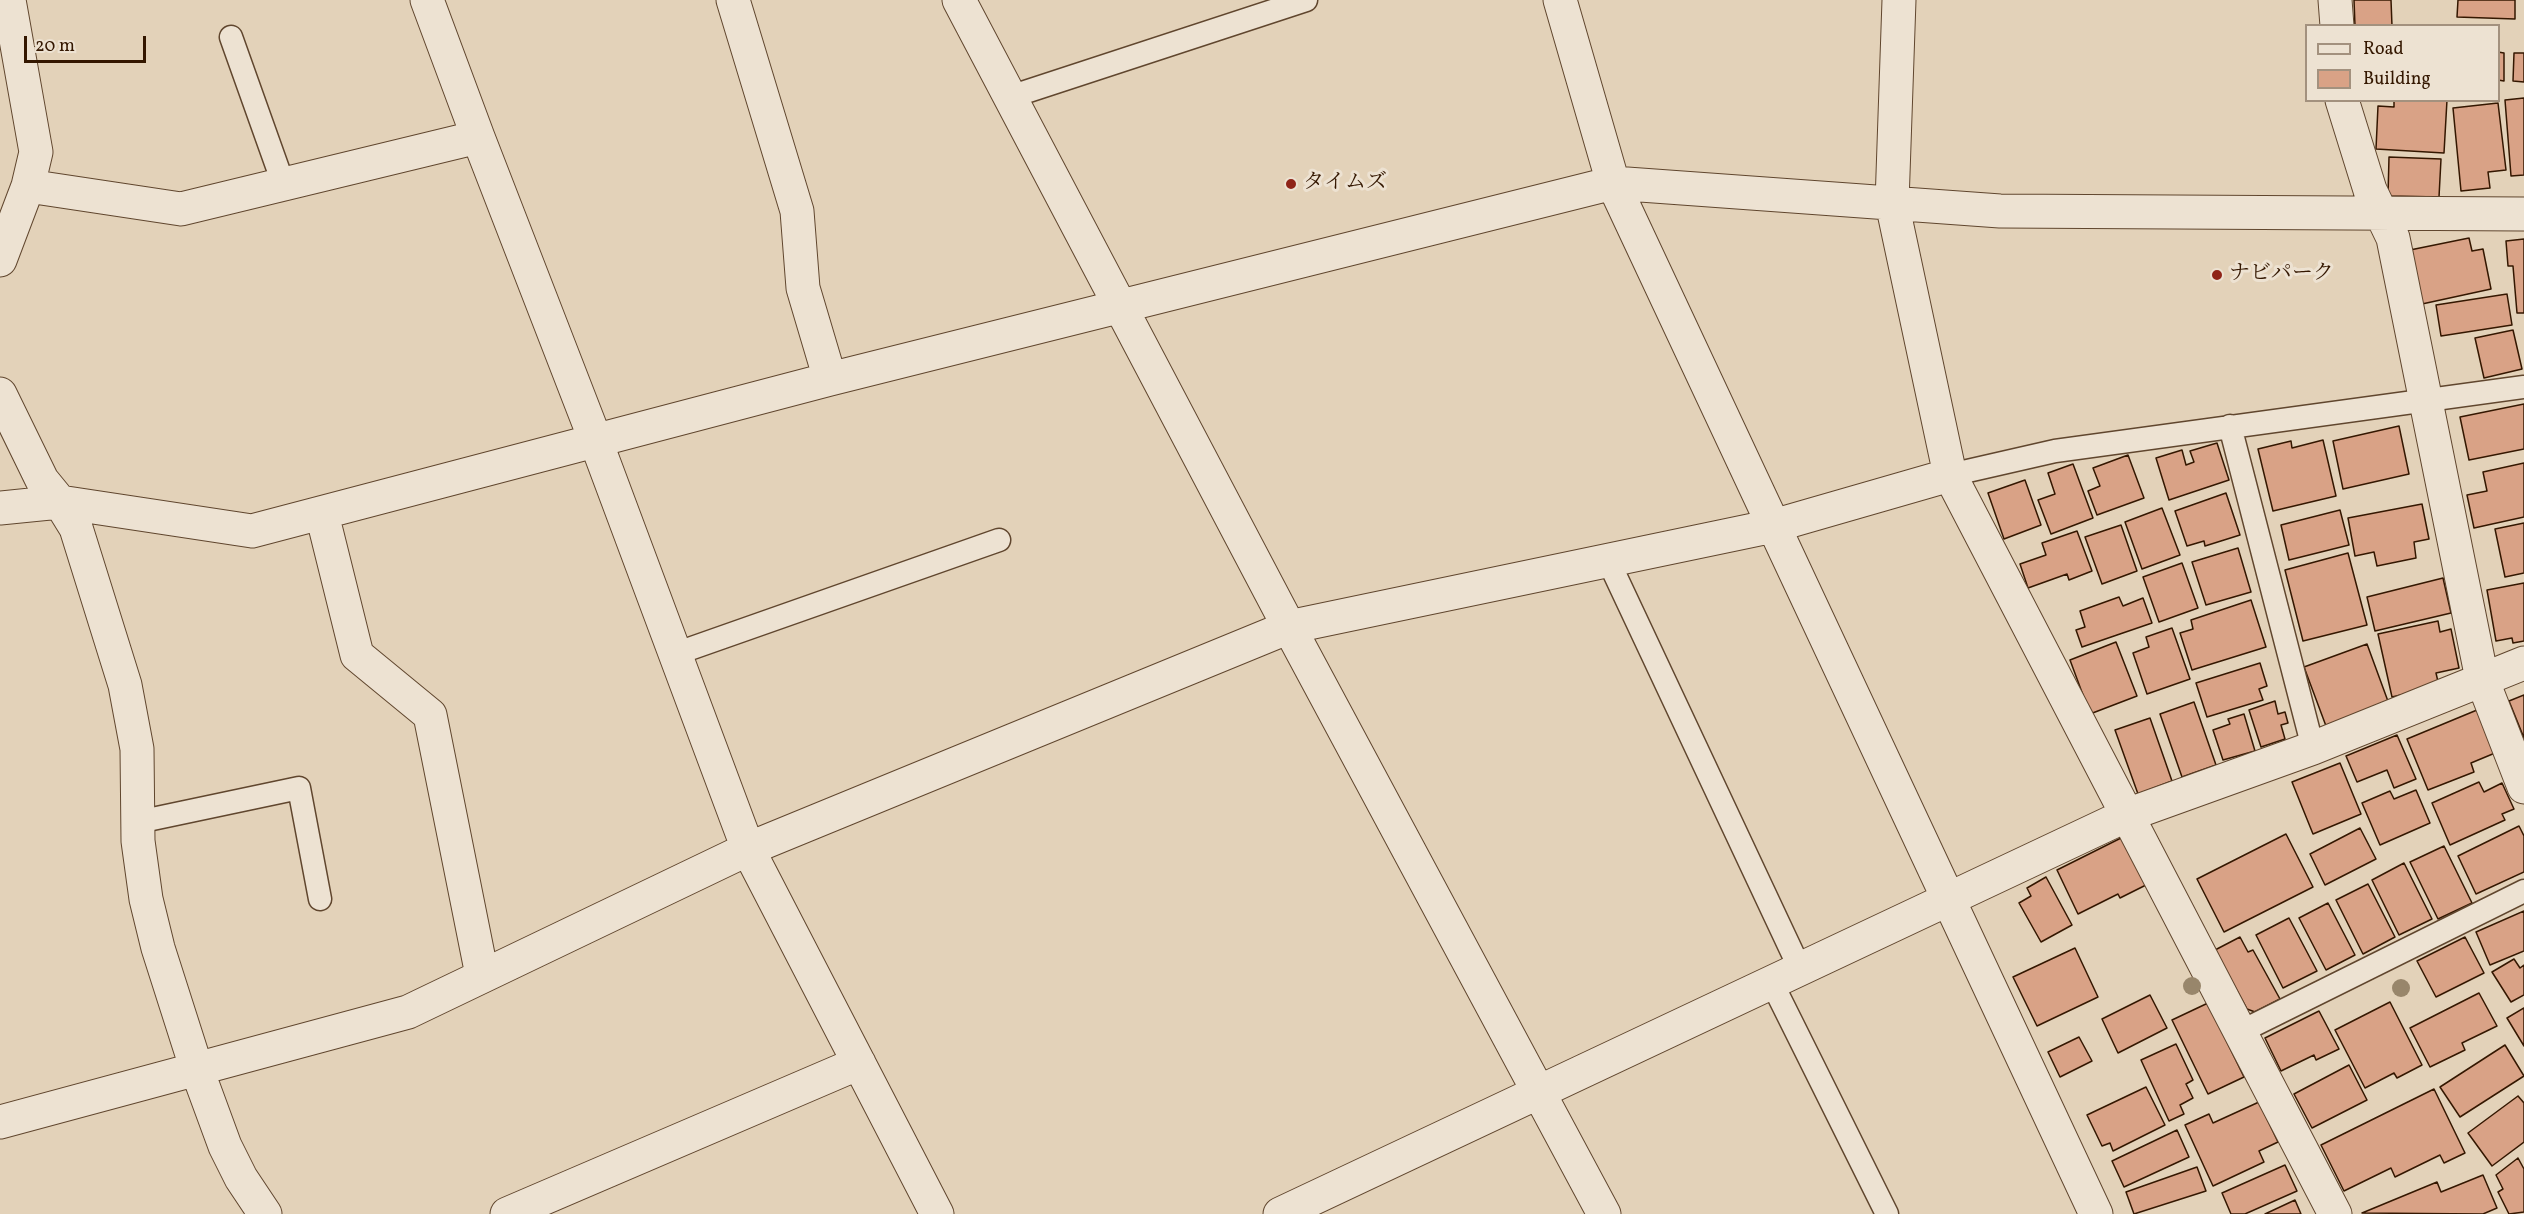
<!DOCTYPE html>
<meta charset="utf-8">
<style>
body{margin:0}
#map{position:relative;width:2524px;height:1214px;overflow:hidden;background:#e3d2b9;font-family:Vollkorn,serif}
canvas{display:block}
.legend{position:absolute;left:2305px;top:24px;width:195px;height:78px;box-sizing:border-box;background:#ede2d2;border:2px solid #a3917e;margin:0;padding:8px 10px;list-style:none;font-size:18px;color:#341700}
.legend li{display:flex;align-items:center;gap:12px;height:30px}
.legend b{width:30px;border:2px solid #a3917e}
.scale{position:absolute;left:24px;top:36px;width:122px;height:27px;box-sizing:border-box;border:3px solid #341700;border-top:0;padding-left:8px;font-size:18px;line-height:21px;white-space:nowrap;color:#341700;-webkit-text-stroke:4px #ede2d2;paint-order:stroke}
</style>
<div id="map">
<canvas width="2524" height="1214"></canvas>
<ul class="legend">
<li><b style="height:8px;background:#ede2d2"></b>Road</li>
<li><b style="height:16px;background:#d9a286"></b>Building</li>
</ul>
<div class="scale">20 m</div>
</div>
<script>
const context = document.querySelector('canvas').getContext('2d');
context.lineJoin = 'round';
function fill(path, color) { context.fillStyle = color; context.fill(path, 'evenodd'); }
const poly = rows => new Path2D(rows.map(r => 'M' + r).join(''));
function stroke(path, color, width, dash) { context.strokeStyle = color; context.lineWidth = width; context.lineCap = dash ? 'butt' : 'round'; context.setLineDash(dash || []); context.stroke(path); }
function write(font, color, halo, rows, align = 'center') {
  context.font = font + ' Vollkorn,"Noto Serif JP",serif'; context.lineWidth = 6; context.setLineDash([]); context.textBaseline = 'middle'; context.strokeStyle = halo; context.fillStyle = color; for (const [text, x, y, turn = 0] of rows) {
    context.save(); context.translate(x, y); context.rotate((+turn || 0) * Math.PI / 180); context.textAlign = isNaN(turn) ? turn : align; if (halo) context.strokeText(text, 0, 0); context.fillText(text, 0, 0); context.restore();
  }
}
const building = poly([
 [2354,0,2391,0,2392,26,2355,26,2354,0],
 [2458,0,2515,0,2515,19,2457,17,2458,0],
 [2498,52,2504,53,2504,81,2498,80,2498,52],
 [2514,53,2524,53,2524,82,2513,81,2514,53],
 [2524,98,2524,175,2511,176,2505,100,2524,98],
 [2394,100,2447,100,2444,153,2376,149,2378,106,2394,107,2394,100],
 [2498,103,2506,170,2488,172,2490,188,2461,191,2453,108,2498,103],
 [2389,157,2441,159,2439,197,2388,196,2389,157],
 [2469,238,2472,251,2483,249,2491,289,2422,304,2410,250,2469,238],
 [2524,239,2524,313,2517,313,2513,266,2508,266,2506,241,2524,239],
 [2507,294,2512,325,2441,336,2436,305,2507,294],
 [2513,330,2522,369,2484,378,2475,338,2513,330],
 [2524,404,2524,449,2469,460,2460,417,2524,404],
 [2399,426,2409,474,2343,489,2333,441,2399,426],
 [2323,440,2336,496,2273,511,2258,449,2291,441,2292,448,2323,440],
 [2217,443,2229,480,2169,500,2156,458,2182,450,2186,465,2194,462,2190,451,2217,443],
 [2128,455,2144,498,2097,515,2088,491,2100,486,2093,468,2128,455],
 [2524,463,2524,517,2474,528,2467,495,2487,491,2483,472,2524,463],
 [2073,464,2093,518,2051,534,2038,500,2055,494,2048,473,2073,464],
 [2025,480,2041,525,2004,539,1988,493,2025,480],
 [2226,493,2240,535,2205,546,2204,541,2187,546,2175,511,2226,493],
 [2422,504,2429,539,2414,542,2416,558,2377,566,2374,552,2355,556,2348,518,2422,504],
 [2162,508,2180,555,2142,569,2125,522,2162,508],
 [2340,510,2349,545,2289,560,2281,525,2340,510],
 [2524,523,2524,573,2505,577,2495,529,2524,523],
 [2121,525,2137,571,2102,584,2085,537,2121,525],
 [2077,531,2092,571,2069,580,2067,574,2028,588,2020,564,2046,555,2042,543,2077,531],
 [2238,548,2251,592,2206,605,2192,562,2238,548],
 [2348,553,2367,625,2303,641,2285,570,2348,553],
 [2182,563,2198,608,2159,622,2143,577,2182,563],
 [2443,578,2451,613,2375,631,2367,597,2443,578],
 [2524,583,2524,641,2513,643,2512,638,2496,641,2487,590,2524,583],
 [2119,597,2123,606,2143,598,2152,623,2082,647,2076,630,2085,627,2080,611,2119,597],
 [2251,600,2266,647,2192,670,2180,633,2193,629,2191,620,2251,600],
 [2438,621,2440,632,2451,629,2459,668,2436,673,2439,686,2392,697,2378,634,2438,621],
 [2172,628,2190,679,2147,694,2133,653,2149,647,2146,637,2172,628],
 [2116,642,2137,696,2090,714,2070,660,2116,642],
 [2367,644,2389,704,2326,726,2304,667,2367,644],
 [2260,663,2267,686,2259,689,2263,700,2207,717,2196,683,2260,663],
 [2524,695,2524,738,2509,701,2524,695],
 [2275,701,2278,714,2285,712,2288,723,2281,725,2285,739,2261,747,2249,710,2275,701],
 [2194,702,2216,765,2182,777,2160,714,2194,702],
 [2477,710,2495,753,2471,763,2474,772,2428,790,2407,739,2477,710],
 [2244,714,2255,751,2223,760,2213,730,2230,724,2228,719,2244,714],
 [2150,718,2172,781,2138,794,2115,730,2150,718],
 [2397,735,2416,779,2394,788,2387,770,2357,782,2346,756,2397,735],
 [2340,763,2361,814,2313,834,2292,782,2340,763],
 [2479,782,2484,792,2502,783,2514,809,2502,814,2505,820,2450,845,2432,803,2479,782],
 [2416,790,2430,823,2380,845,2362,803,2390,791,2394,799,2416,790],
 [2519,826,2524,836,2524,872,2476,894,2458,856,2519,826],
 [2360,828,2376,859,2325,885,2310,854,2360,828],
 [2286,834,2313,887,2224,932,2197,879,2286,834],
 [2125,836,2148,884,2120,898,2118,894,2078,914,2057,870,2125,836],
 [2444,846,2472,903,2438,919,2410,862,2444,846],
 [2404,863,2432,919,2399,935,2372,880,2404,863],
 [2046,877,2072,925,2041,942,2019,903,2031,896,2027,888,2046,877],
 [2368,884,2395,937,2363,954,2336,900,2368,884],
 [2328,903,2355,955,2326,970,2299,918,2328,903],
 [2524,911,2524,951,2490,965,2476,932,2524,911],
 [2289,918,2317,971,2283,988,2256,935,2289,918],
 [2240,937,2248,952,2253,950,2280,999,2255,1012,2247,1009,2215,950,2240,937],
 [2465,937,2484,973,2436,997,2417,961,2465,937],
 [2075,948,2098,997,2037,1026,2013,977,2075,948],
 [2514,959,2520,968,2524,965,2524,995,2511,1002,2492,972,2514,959],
 [2479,993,2497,1026,2462,1043,2465,1050,2430,1067,2410,1028,2479,993],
 [2150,995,2167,1028,2118,1053,2102,1019,2150,995],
 [2390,1002,2422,1065,2397,1078,2394,1073,2365,1088,2335,1030,2390,1002],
 [2208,1003,2244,1077,2208,1094,2172,1020,2208,1003],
 [2524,1008,2524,1046,2507,1018,2524,1008],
 [2319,1011,2339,1049,2316,1060,2314,1055,2281,1071,2265,1038,2319,1011],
 [2079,1037,2092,1061,2060,1077,2048,1052,2079,1037],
 [2176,1044,2193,1080,2186,1084,2193,1098,2180,1105,2184,1114,2169,1121,2141,1060,2176,1044],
 [2505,1045,2524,1076,2460,1117,2440,1087,2505,1045],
 [2349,1065,2367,1100,2312,1128,2294,1094,2349,1065],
 [2146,1087,2165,1125,2113,1151,2110,1143,2102,1146,2087,1115,2146,1087],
 [2434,1089,2465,1153,2444,1163,2440,1155,2395,1177,2391,1168,2344,1191,2321,1145,2434,1089],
 [2518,1096,2524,1103,2524,1142,2492,1166,2468,1133,2518,1096],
 [2259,1102,2278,1142,2259,1151,2264,1162,2213,1186,2185,1125,2209,1114,2213,1123,2259,1102],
 [2177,1130,2189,1157,2124,1187,2112,1161,2177,1130],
 [2518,1158,2524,1169,2524,1212,2509,1214,2498,1192,2503,1189,2496,1175,2518,1158],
 [2285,1165,2297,1191,2245,1214,2231,1214,2222,1193,2285,1165],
 [2197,1167,2206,1191,2134,1214,2126,1192,2197,1167],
 [2483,1175,2497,1208,2483,1214,2362,1213,2437,1182,2441,1192,2483,1175],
 [2295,1200,2301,1214,2265,1214,2295,1200]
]);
fill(building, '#d9a286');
stroke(building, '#341700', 1.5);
const service = poly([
 [231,37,283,183],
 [1010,97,1306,0],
 [2230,426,2313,748],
 [1950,475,2055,451,2524,387],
 [1608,560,1800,969],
 [675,654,999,540],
 [138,822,299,788,320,899],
 [1772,983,1887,1214],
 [2240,1032,2524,891]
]);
const minor = poly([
 [427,0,478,137,595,439,748,849,937,1214],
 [733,0,797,211,803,288,830,379],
 [959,0,1289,627,1604,1214],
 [1560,0,1613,183,2096,1214],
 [1899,0,1892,203,1950,475,2335,1214],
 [2335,0,2337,26],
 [2342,100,2370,190,2393,238,2482,679,2524,787],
 [28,186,181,209,478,137],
 [0,260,28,186,36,152,9,0],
 [0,394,42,480,60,502,76,528,125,685,137,749,138,841,146,899,158,948,196,1067,225,1146,241,1178,265,1214],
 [0,508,60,502,252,531,830,379,1613,183,2000,211,2524,214],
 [322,514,357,655,430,715,482,975],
 [0,1122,408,1012,748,849,1289,627,1773,526,1950,475],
 [507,1214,859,1063],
 [1280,1214,2127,815,2313,748,2524,663]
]);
stroke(service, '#60462e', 25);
stroke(minor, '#60462e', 35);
stroke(service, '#ede2d2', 22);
stroke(minor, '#ede2d2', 33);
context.fillStyle = '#98866b';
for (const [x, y] of [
 [2192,986],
 [2401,988]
]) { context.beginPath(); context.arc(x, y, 9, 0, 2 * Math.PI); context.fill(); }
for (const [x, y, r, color] of [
 [1291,184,6,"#8f2418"],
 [2217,275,6,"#8f2418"]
]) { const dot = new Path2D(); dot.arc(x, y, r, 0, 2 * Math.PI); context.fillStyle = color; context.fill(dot); stroke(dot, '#ede2d2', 2); }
write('21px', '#341700', '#ede2d2', [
 ["タイムズ",1303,184],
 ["ナビパーク",2229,275]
], 'left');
</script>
